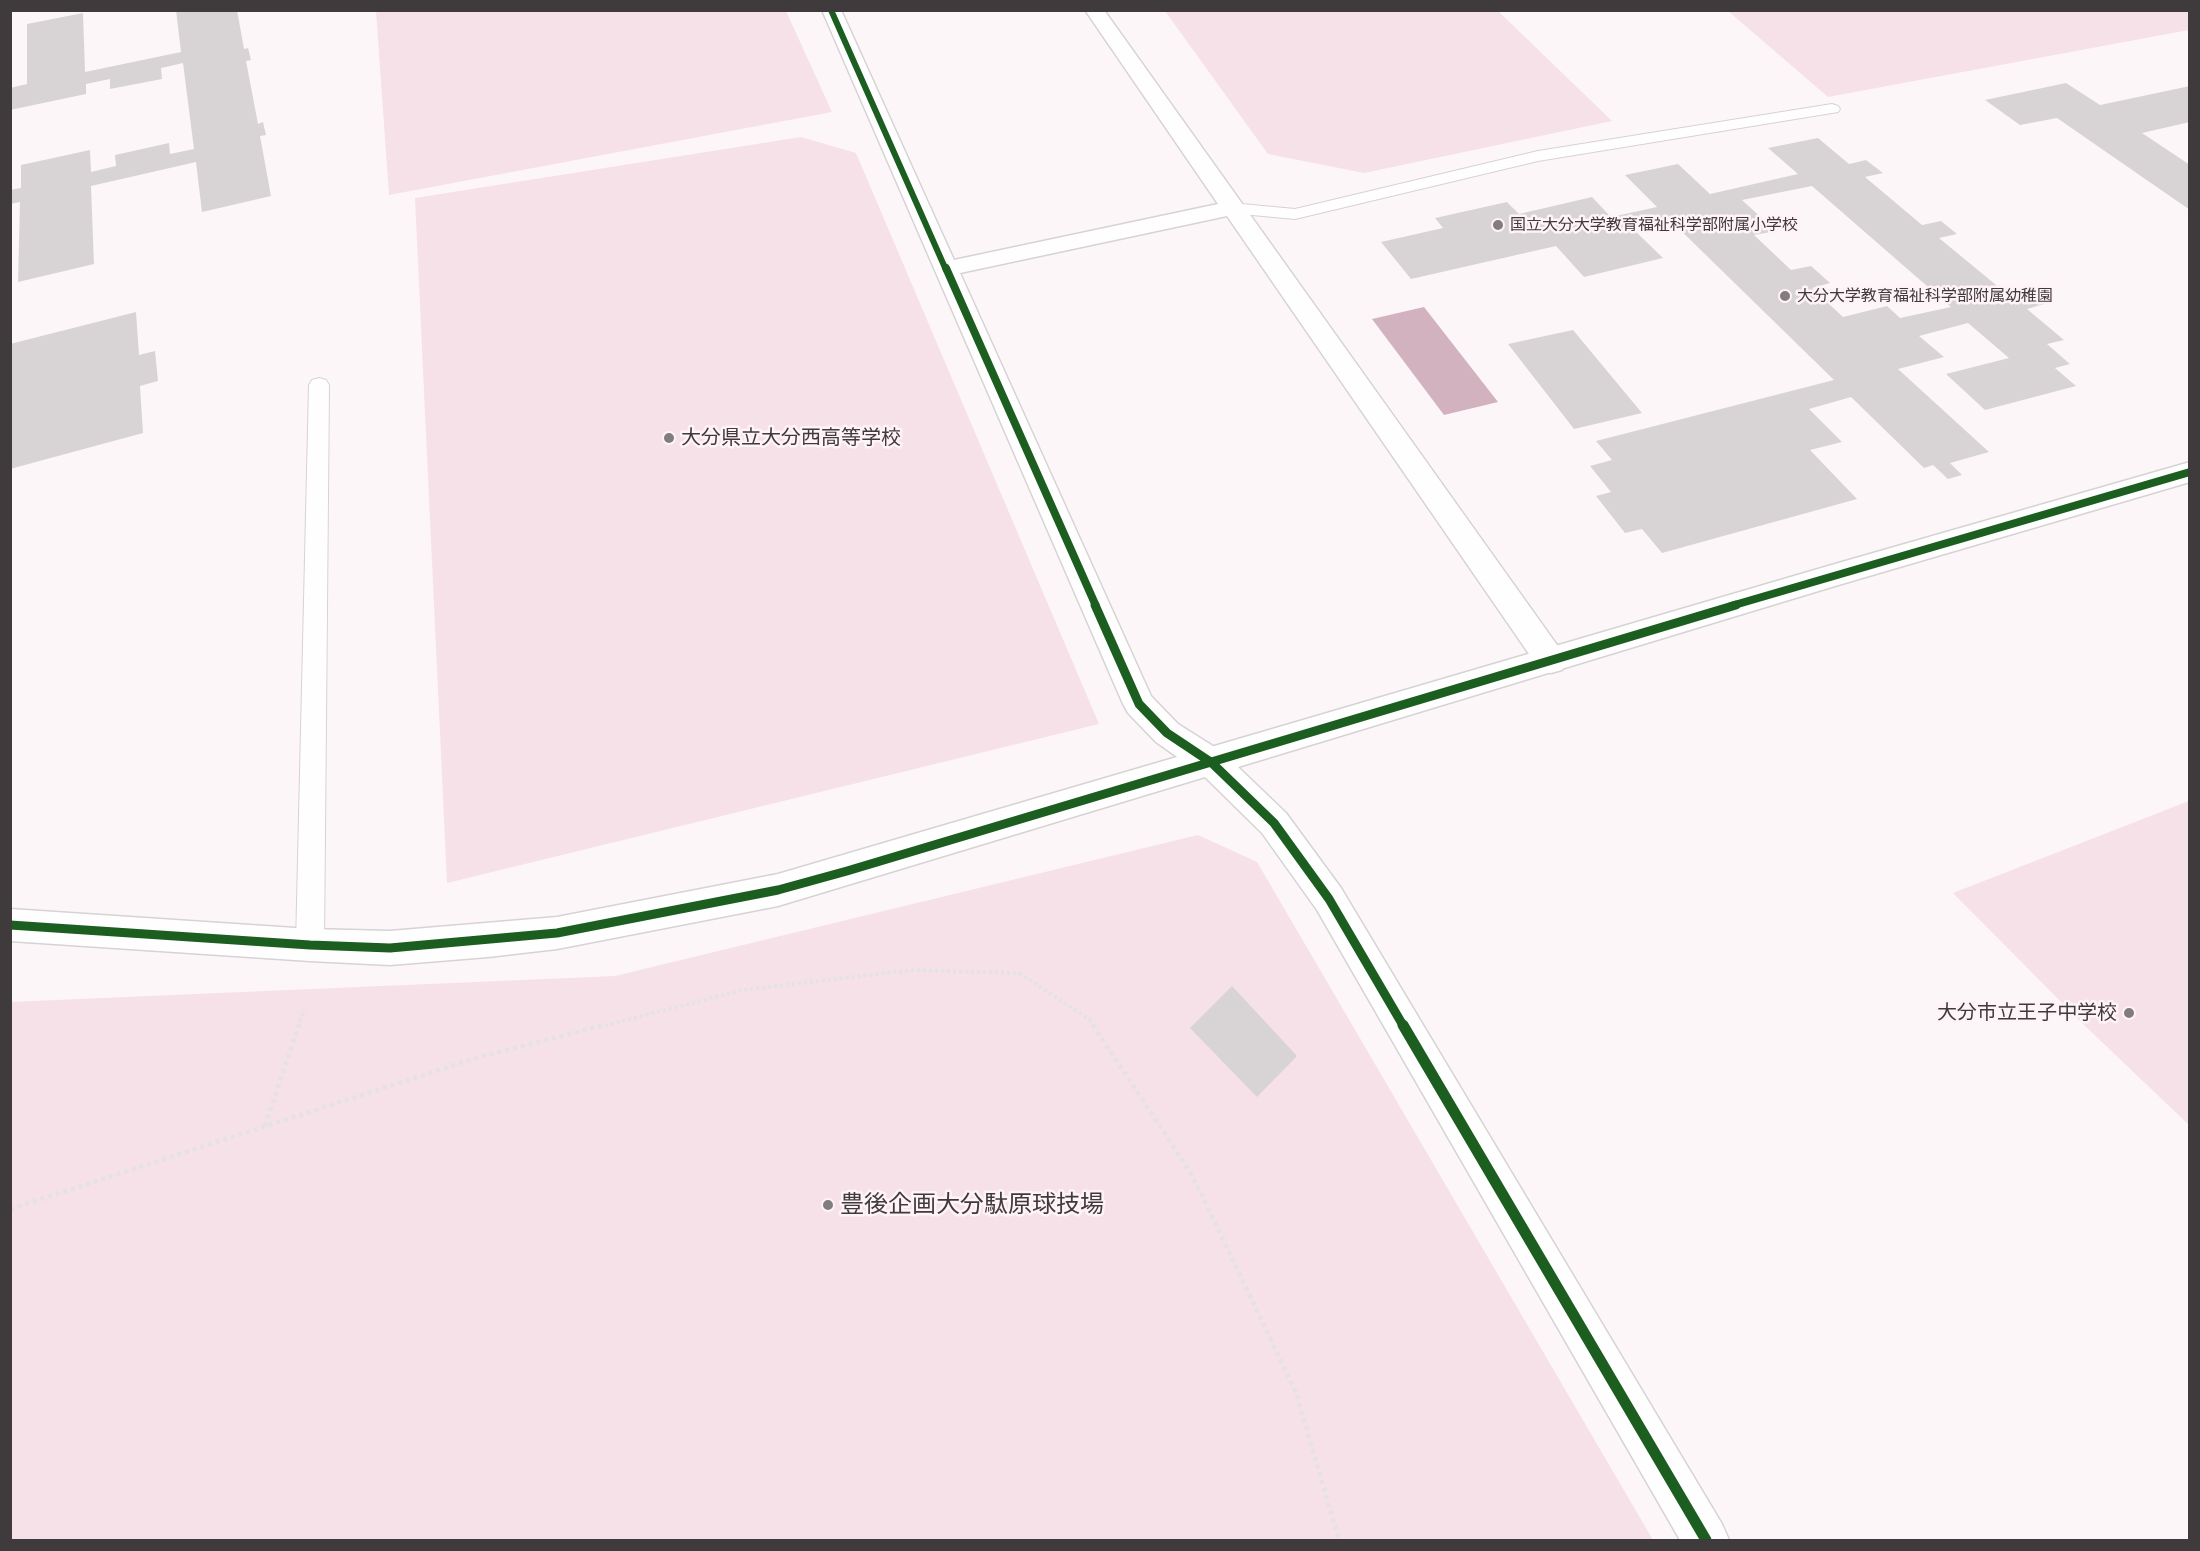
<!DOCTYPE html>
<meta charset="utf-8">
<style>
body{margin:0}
#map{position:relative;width:2200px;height:1551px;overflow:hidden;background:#fcf6f8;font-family:"PT Sans",sans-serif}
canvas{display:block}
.frame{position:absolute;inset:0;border:12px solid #3f3b3c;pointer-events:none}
</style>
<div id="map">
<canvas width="2200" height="1551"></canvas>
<div class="frame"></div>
</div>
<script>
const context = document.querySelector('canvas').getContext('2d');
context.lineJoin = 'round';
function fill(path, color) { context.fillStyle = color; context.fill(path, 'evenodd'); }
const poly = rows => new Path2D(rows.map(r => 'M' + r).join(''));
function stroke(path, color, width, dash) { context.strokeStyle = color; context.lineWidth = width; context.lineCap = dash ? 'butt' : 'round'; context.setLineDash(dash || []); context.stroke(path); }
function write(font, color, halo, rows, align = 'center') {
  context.font = font + ' "PT Sans","Noto Sans JP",sans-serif'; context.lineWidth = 5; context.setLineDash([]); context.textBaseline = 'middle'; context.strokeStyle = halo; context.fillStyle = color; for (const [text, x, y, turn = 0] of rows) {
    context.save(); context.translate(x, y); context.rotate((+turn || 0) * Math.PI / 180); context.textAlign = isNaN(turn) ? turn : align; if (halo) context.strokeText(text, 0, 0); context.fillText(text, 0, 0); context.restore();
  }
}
fill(poly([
 [2189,10,2189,30,1828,97,1728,11],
 [376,11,786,11,832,112,389,195],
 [1165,11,1498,11,1612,121,1364,173,1268,154],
 [801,137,856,153,1099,724,447,883,415,198],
 [2189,801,2189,1125,2083,1024,1953,893],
 [1198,835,1257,862,1653,1540,11,1540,10,1002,615,976]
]), '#f6e1e9');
fill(poly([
 [1424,307,1498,402,1444,415,1372,319]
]), '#d1b2be');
fill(poly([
 [176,10,237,10,244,49,248,48,251,60,246,61,258,124,263,122,266,135,260,136,271,196,202,212,196,162,91,186,94,264,18,282,20,202,10,204,10,190,21,188,21,165,90,150,91,172,116,166,115,155,169,143,170,154,194,149,183,63,161,68,162,79,110,89,110,79,86,84,86,94,10,110,10,88,27,84,27,24,83,13,85,72,181,52],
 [2066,83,2100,105,2190,86,2190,122,2142,133,2190,165,2190,210,2057,118,2020,125,1985,100],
 [1818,138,1849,164,1866,160,1883,173,1865,177,1922,225,1941,221,1957,234,1939,238,2007,294,2025,289,2044,304,2027,309,2064,340,2047,344,2070,364,2055,368,2076,386,1985,410,1946,374,2009,358,1968,323,1919,336,1944,357,1898,369,1989,452,1950,463,1962,475,1948,479,1933,465,1924,468,1851,397,1809,409,1842,442,1810,450,1857,499,1662,553,1642,529,1625,533,1596,496,1611,492,1590,466,1612,460,1596,441,1834,380,1670,220,1632,228,1663,258,1584,277,1556,246,1411,279,1381,242,1443,228,1435,218,1507,202,1519,214,1592,197,1611,217,1657,207,1625,175,1678,164,1710,194,1798,174,1768,148],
 [1812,186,1951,307,1900,318,1887,306,1843,317,1812,288,1830,283,1811,266,1791,270,1754,235,1771,232,1761,222,1765,221,1742,200],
 [136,312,139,355,155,351,158,381,140,386,143,433,10,469,10,344],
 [1573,330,1642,413,1574,429,1508,344],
 [1232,986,1297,1056,1257,1097,1190,1028]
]), '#d8d4d5');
const service = poly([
 [1832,104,1838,106,1840,109,1838,112,1538,161,1295,219,1231,213,1225,212,1222,208,1225,204,1231,203,1295,209,1538,151,1832,104],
 [319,378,326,380,329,385,324,945,320,954,310,958,300,954,296,945,309,385,312,380,319,378]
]);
const minor = poly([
 [822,10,841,10,954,260,1218,204,1085,10,1104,10,1562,652,1566,661,1562,670,1551,673,1540,670,1227,216,960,273,1151,696,1178,724,1224,753,1228,763,1224,773,1212,777,1200,773,1156,742,1128,713,1123,704,822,10]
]);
const tertiary = poly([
 [2190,462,2190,482,1835,586,1238,767,1286,813,1341,888,1722,1524,1729,1540,1680,1540,1317,910,1262,833,1205,777,778,906,557,949,488,957,390,965,310,961,10,941,10,909,310,929,390,931,557,917,778,874,1835,564,2190,462]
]);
stroke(service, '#d7d2d4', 2);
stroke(minor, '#d7d2d4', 3);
stroke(tertiary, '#d7d2d4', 3);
stroke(poly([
 [298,1027,304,1009],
 [599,1027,743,990,912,970,1019,973,1090,1020,1094,1027]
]), '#e4e2e3', 4, [3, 3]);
stroke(poly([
 [1093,1025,1192,1175,1295,1390,1339,1540],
 [265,1126,299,1025],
 [10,1209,479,1057,605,1025]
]), '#e4e2e3', 4.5, [4, 4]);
fill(service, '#fffefe');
fill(minor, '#fffefe');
fill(tertiary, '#fffefe');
stroke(poly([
 [831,10,946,270]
]), '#1b5e20', 6);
stroke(poly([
 [946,268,1096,606],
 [1731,606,2190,472]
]), '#1b5e20', 8);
stroke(poly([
 [1095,605,1139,704,1167,733,1212,763,1274,823,1329,899,1404,1027],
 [10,925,310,945,390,948,557,933,778,890,847,871,1736,605]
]), '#1b5e20', 9);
stroke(poly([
 [1403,1025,1706,1540]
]), '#1b5e20', 11);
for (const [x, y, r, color] of [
 [1498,225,6,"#817c7e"],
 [1785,296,6,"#817c7e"],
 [669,438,6,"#817c7e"],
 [2129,1013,6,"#817c7e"],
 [828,1205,6,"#817c7e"]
]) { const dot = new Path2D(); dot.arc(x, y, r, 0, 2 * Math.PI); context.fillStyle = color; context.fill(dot); stroke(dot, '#fff3f7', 2); }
write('16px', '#3f3b3c', '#fff3f7', [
 ["国立大分大学教育福祉科学部附属小学校",1510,225],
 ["大分大学教育福祉科学部附属幼稚園",1797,296]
], 'left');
write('20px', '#3f3b3c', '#fff3f7', [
 ["大分県立大分西高等学校",681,438],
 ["大分市立王子中学校",2117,1013,"right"]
], 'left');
write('24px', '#3f3b3c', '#fff3f7', [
 ["豊後企画大分駄原球技場",840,1205]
], 'left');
</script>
